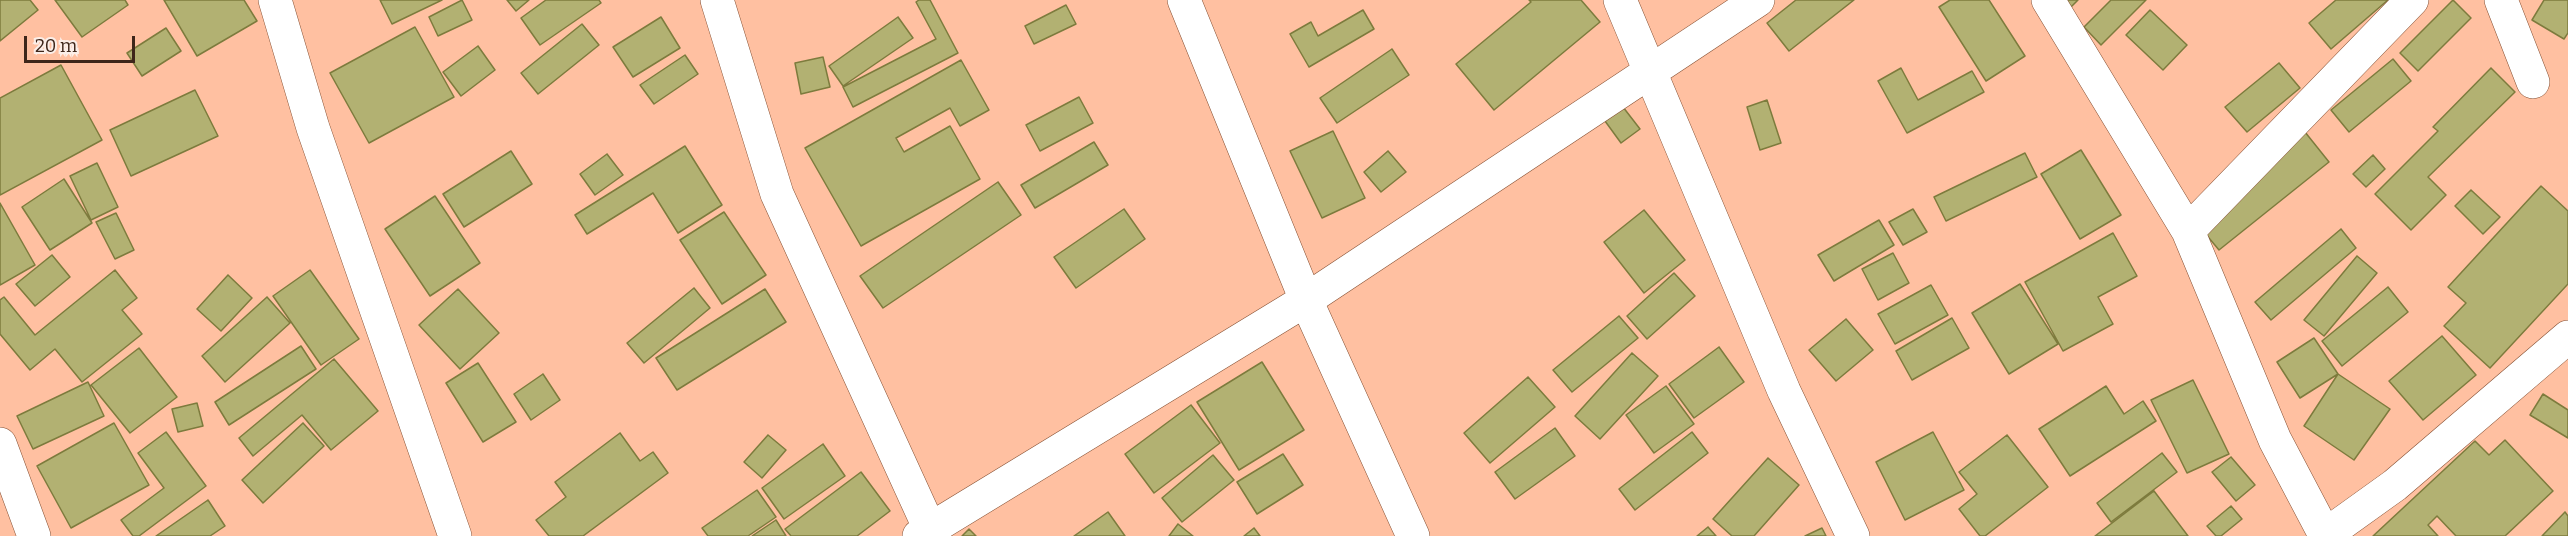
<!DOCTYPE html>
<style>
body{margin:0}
#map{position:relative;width:2568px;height:536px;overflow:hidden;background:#ffc0a1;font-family:Bitter,serif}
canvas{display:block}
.scale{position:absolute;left:24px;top:36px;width:111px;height:27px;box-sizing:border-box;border:3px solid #3e261a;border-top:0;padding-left:8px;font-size:18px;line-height:21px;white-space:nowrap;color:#3e261a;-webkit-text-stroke:4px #fbeee8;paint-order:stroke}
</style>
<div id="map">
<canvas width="2568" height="536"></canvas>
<div class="scale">20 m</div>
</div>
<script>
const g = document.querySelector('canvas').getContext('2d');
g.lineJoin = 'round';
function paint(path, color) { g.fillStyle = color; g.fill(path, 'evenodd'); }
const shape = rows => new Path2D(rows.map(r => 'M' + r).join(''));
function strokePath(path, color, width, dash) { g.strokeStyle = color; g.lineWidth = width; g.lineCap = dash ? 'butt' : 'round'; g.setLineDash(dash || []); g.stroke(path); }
const building = shape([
 [0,0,30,0,38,10,0,41,0,0],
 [55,0,125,0,128,5,82,37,55,0],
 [164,0,244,0,257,21,197,56,164,0],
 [380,0,442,0,392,24,380,0],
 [462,0,472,20,438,36,429,17,462,0],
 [507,0,529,0,516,11,507,0],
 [546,0,599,0,601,3,540,45,521,18,546,0],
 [919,0,930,0,958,53,853,107,843,87,936,39,916,2,919,0],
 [1529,0,1581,0,1600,22,1494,110,1456,64,1531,2,1529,0],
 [1796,0,1854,0,1789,51,1767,23,1796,0],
 [1950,0,1989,0,2025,56,1986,81,1939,7,1950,0],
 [2065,0,2078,0,2071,7,2065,0],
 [2111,0,2146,0,2101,45,2084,27,2111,0],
 [2336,0,2388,0,2331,49,2309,23,2336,0],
 [2453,0,2471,18,2418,71,2400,53,2453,0],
 [2544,0,2568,0,2568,33,2564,39,2532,20,2544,0],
 [1066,5,1076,24,1034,44,1025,26,1066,5],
 [1363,10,1374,29,1309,67,1290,34,1311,22,1318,36,1363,10],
 [2150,10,2187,45,2163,70,2126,35,2150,10],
 [661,17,680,48,633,77,613,47,661,17],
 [898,17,913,38,843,86,829,66,898,17],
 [582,24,599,45,538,94,521,73,582,24],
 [415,27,454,97,369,143,330,73,415,27],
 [166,28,181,51,142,76,127,53,166,28],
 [478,46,495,70,461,96,443,72,478,46],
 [1392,49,1409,75,1337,123,1320,98,1392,49],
 [685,55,698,74,654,104,640,85,685,55],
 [823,57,830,87,801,94,795,63,823,57],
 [2393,59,2411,81,2349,132,2331,110,2393,59],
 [961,60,989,110,960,126,950,108,896,138,904,152,950,126,980,179,861,246,805,148,961,60],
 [2279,63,2300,88,2247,132,2225,107,2279,63],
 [61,65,102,140,0,195,0,98,61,65],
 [1901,68,1918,100,1972,71,1984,92,1907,133,1878,81,1901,68],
 [2491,68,2515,92,2428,177,2446,195,2411,230,2375,194,2438,131,2433,127,2491,68],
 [195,90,218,136,131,176,110,130,195,90],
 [1079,97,1093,123,1040,151,1026,125,1079,97],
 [1767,100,1781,143,1760,150,1747,107,1767,100],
 [1623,107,1640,129,1621,143,1605,121,1623,107],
 [1333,131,1365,198,1322,218,1290,151,1333,131],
 [2305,132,2329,162,2219,250,2194,220,2305,132],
 [1094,142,1108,165,1035,208,1021,185,1094,142],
 [685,146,722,205,678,233,653,193,587,234,575,215,685,146],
 [2081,150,2121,215,2080,239,2041,174,2081,150],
 [511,151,532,184,464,227,443,194,511,151],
 [1388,151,1406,172,1381,192,1364,172,1388,151],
 [2025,153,2037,177,1946,221,1934,197,2025,153],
 [607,154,623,175,595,195,580,174,607,154],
 [2373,155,2385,169,2366,187,2353,174,2373,155],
 [97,163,118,207,91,220,70,176,97,163],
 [64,179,92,223,50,250,22,207,64,179],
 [998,182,1021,215,883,308,860,276,998,182],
 [2541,186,2568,211,2568,284,2490,368,2444,326,2466,303,2448,287,2541,186],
 [2471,190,2500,217,2483,234,2455,206,2471,190],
 [435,196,480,263,430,296,385,229,435,196],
 [0,203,35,265,0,285,0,203],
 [1124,209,1145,239,1076,288,1054,257,1124,209],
 [1913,209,1927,232,1903,245,1889,222,1913,209],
 [1644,210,1685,260,1644,293,1604,242,1644,210],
 [724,212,766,275,722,304,680,240,724,212],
 [116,213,134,250,115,259,96,222,116,213],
 [1879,220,1894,245,1834,281,1818,255,1879,220],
 [2341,229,2356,248,2271,320,2255,302,2341,229],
 [2113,233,2137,276,2098,297,2113,324,2063,351,2025,282,2113,233],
 [1893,253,1909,283,1878,300,1862,269,1893,253],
 [52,255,70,277,35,306,16,284,52,255],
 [2357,256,2377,273,2324,336,2304,320,2357,256],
 [115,270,137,298,122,310,142,334,82,382,55,349,30,370,0,334,0,300,4,297,35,335,115,270],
 [310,270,359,339,321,365,273,296,310,270],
 [1674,273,1695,296,1647,339,1627,316,1674,273],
 [228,275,252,298,221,331,197,309,228,275],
 [2020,284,2058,344,2009,374,1972,313,2020,284],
 [1931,285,1948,315,1895,344,1878,314,1931,285],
 [2388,287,2408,312,2342,366,2322,341,2388,287],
 [694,288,710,308,644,363,627,343,694,288],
 [458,289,499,333,460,369,419,325,458,289],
 [765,289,786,322,677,390,656,358,765,289],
 [267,297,290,323,225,382,202,356,267,297],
 [1619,316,1638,338,1572,392,1553,370,1619,316],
 [1952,318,1969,348,1912,380,1896,351,1952,318],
 [1846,319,1873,350,1836,381,1809,350,1846,319],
 [2442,336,2476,375,2423,420,2389,381,2442,336],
 [2314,338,2338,374,2300,398,2277,362,2314,338],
 [301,346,316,369,229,425,215,402,301,346],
 [1719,347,1744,382,1694,418,1669,384,1719,347],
 [139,348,177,397,130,433,91,385,139,348],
 [1632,353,1658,376,1600,439,1575,416,1632,353],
 [334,359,378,411,331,450,302,415,253,456,239,438,334,359],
 [1262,362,1304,430,1239,470,1197,402,1262,362],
 [478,363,516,422,483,442,446,383,478,363],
 [543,374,560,400,531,420,514,394,543,374],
 [2338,374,2390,409,2354,460,2304,426,2338,374],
 [1528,377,1555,407,1490,463,1464,433,1528,377],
 [2193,380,2229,454,2187,473,2151,400,2193,380],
 [88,382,104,416,33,449,17,416,88,382],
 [1666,386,1694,424,1654,453,1626,415,1666,386],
 [2106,386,2124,414,2143,401,2156,421,2070,476,2039,429,2106,386],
 [2543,394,2568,410,2568,438,2530,415,2543,394],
 [197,403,203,426,178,432,172,409,197,403],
 [1191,405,1220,443,1154,493,1125,454,1191,405],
 [114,423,149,485,71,528,37,466,114,423],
 [303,423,324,446,263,503,242,480,303,423],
 [1555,428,1575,456,1515,499,1495,472,1555,428],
 [166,432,206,486,139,536,133,536,121,520,164,488,138,453,166,432],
 [1692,432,1708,453,1635,510,1619,489,1692,432],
 [1933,432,1964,490,1905,520,1876,462,1933,432],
 [620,433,640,461,653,452,668,473,583,536,549,536,536,520,566,497,555,482,620,433],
 [768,435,786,450,762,478,744,462,768,435],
 [2007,435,2048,487,1985,536,1980,536,1959,509,1977,494,1959,472,2007,435],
 [2505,440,2553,491,2505,536,2456,536,2437,516,2428,525,2438,536,2373,536,2475,441,2489,455,2505,440],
 [823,444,845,476,784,519,762,488,823,444],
 [2162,453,2177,472,2111,522,2097,503,2162,453],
 [1283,454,1303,485,1257,514,1237,482,1283,454],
 [1213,455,1234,480,1182,522,1162,498,1213,455],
 [2231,457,2255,485,2236,501,2212,472,2231,457],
 [1768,458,1799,485,1754,536,1732,536,1713,519,1768,458],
 [861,472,890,511,857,536,791,536,785,529,861,472],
 [757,490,776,517,748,536,708,536,702,528,757,490],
 [2154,491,2188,536,2095,536,2154,491],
 [208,500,225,526,210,536,156,536,208,500],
 [2231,506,2242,519,2221,536,2216,536,2207,526,2231,506],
 [1108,512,1125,536,1074,536,1108,512],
 [2565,512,2568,516,2568,536,2542,536,2565,512],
 [776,520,786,536,752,536,776,520],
 [1178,524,1193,536,1169,536,1178,524],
 [1708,527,1716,536,1697,536,1708,527],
 [1254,528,1260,536,1244,536,1254,528],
 [1822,528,1826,536,1805,536,1822,528],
 [969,529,976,536,962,536,969,529]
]);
const street = shape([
 [275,0,313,128,455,536],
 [717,0,777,194,933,536],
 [1184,0,1306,300,1413,536],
 [1620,0,1784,391,1853,536],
 [2048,0,2188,231,2275,440,2325,535],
 [2501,0,2533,82],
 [2188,231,2412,0],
 [0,444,34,536],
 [919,536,1306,300,1758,0],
 [2324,536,2395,485,2568,337]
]);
paint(building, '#b2b172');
strokePath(building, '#7d7b3d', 1.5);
strokePath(street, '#865033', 34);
strokePath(street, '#fff', 33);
</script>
